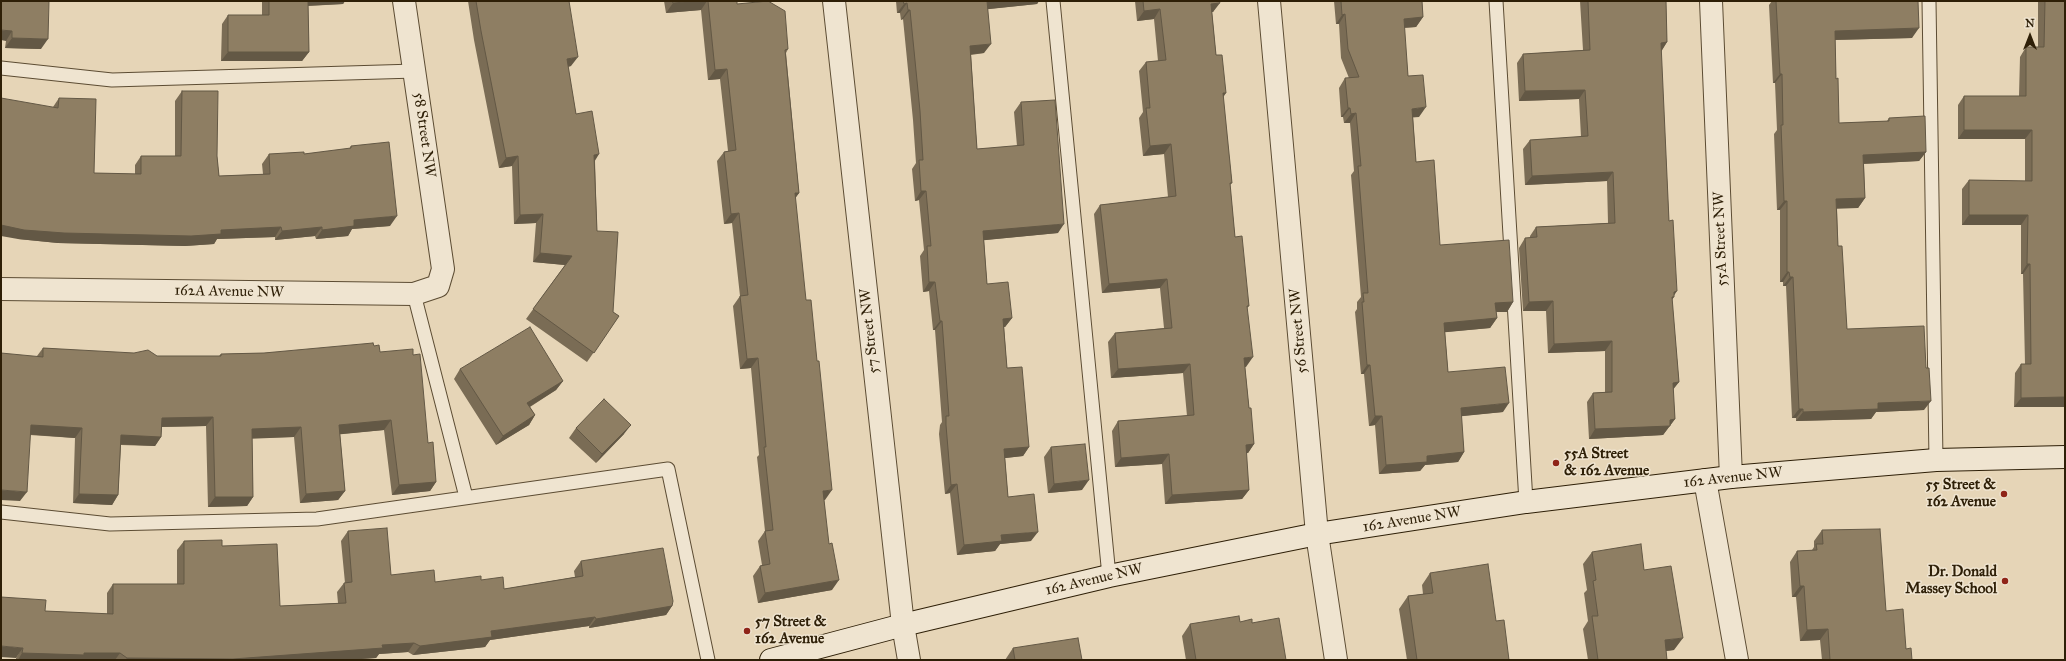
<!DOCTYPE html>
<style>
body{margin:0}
#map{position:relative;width:2066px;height:661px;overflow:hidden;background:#e6d5b7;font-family:"IM FELL Great Primer",serif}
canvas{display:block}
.frame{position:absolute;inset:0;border:2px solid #2e1f07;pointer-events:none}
.north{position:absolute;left:2010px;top:16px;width:40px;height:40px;-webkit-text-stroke:3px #efe4d0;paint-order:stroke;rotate:0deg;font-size:11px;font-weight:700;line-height:16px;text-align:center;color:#2e1f07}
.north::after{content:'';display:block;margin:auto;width:14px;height:18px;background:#2e1f07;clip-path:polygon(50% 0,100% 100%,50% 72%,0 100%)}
</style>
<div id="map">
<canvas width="2066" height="661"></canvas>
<div class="frame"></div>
<div class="north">N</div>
</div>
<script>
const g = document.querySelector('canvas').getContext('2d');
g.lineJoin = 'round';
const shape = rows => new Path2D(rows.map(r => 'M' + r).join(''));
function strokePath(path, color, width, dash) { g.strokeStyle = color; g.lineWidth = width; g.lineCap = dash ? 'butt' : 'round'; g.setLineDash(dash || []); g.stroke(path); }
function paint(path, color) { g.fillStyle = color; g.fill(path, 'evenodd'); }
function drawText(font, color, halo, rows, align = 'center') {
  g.font = font + ' "IM FELL Great Primer",serif'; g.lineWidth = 3; g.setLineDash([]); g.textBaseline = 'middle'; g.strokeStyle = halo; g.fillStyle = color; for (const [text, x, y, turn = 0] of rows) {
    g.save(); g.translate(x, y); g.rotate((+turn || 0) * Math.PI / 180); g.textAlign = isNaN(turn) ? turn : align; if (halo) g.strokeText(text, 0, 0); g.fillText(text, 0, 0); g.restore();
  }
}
const lane = shape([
 [1053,1,1109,576],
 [1496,1,1526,502],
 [1929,1,1936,460],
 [1,68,112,80,415,71],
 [414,294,466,497],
 [1,512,110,524,317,519,668,469,708,660]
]);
const street = shape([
 [834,1,903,625,909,660],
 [1269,1,1317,534,1336,660],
 [1711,1,1731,477],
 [1,289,414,294,438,286,443,269,404,1],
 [1705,480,1737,660]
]);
const secondary = shape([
 [771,660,903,625,1109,576,1317,534,1421,518,1526,502,1731,477,1936,460,2065,457]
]);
const wall = shape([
 [1,1,41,49,5,48,6,41],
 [262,1,345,1,343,4,308,6,309,52,302,61,221,61,222,24,228,15,262,15],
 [468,1,569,1,571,66,568,67,576,114,595,161,597,231,613,312,619,316,587,362,526,319,565,265,533,262,536,223,514,224,512,166,499,168,474,40],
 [664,1,737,1,737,4,788,49,786,53,799,193,795,198,825,500,824,500,832,590,758,603,753,576,760,566,762,565,758,541,765,531,757,457,759,455,751,368,740,369,733,306,740,296,732,223,724,224,717,161,724,152,728,151,720,79,708,80,701,10,666,13],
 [896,1,1039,1,1037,4,988,9,984,53,971,55,977,149,1017,146,1014,112,1021,102,1058,233,984,240,987,284,1012,318,1005,327,1004,327,1007,368,1029,447,1023,456,1005,458,1008,497,1031,541,1000,544,995,551,957,555,950,493,945,494,939,434,940,425,942,422,935,330,933,330,929,291,923,292,920,256,924,250,919,200,915,201,912,169,916,163,913,120,903,19,901,20,900,13,897,13],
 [1135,1,1219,1,1213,12,1212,12,1216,55,1223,98,1232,183,1230,185,1235,237,1249,306,1247,308,1246,367,1245,367,1249,408,1254,444,1248,453,1246,453,1249,490,1242,499,1165,504,1162,464,1115,467,1112,431,1118,421,1187,416,1183,373,1111,378,1108,342,1115,333,1164,328,1160,288,1102,293,1094,214,1100,205,1168,197,1164,154,1143,156,1139,118,1143,112,1139,71,1146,62,1158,61,1154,19,1137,21],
 [1334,1,1422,1,1423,17,1416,27,1404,28,1408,76,1419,117,1413,117,1416,162,1440,245,1513,302,1507,312,1496,312,1497,318,1490,328,1445,332,1448,372,1503,412,1461,416,1464,452,1458,462,1425,465,1420,471,1379,474,1375,425,1369,426,1364,374,1361,374,1355,312,1357,309,1357,302,1361,297,1351,175,1354,171,1350,123,1344,123,1343,117,1341,117,1339,88,1345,78,1349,78,1341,58,1339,24,1336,24],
 [1580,1,1666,1,1667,42,1661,51,1669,221,1674,296,1672,299,1679,382,1673,389,1675,419,1663,435,1589,439,1587,402,1593,393,1605,392,1605,351,1548,353,1546,311,1523,311,1519,248,1525,238,1530,238,1530,236,1536,227,1608,223,1607,181,1525,185,1523,149,1530,140,1581,137,1579,99,1519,101,1517,63,1523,54,1583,50],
 [1772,1,1918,1,1912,38,1835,40,1836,79,1839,123,1887,121,1889,118,1926,152,1919,161,1864,164,1865,198,1858,208,1837,208,1838,246,1847,329,1924,410,1876,412,1871,419,1796,421,1796,418,1792,418,1786,286,1783,286,1783,282,1780,282,1780,210,1777,210,1774,134,1777,130,1775,83,1773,83,1769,5],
 [2020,1,2065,1,2065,407,2014,407,2015,373,2021,364,2025,364,2023,274,2021,274,2021,225,1962,225,1962,189,1969,180,2025,181,2025,139,1958,139,1958,105,1964,96,2019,96,2020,57,2026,47,2038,47,2038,1],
 [182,91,217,156,219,176,263,174,262,164,269,154,304,154,349,149,351,146,390,226,352,229,348,236,316,239,315,236,275,240,275,237,217,239,214,244,185,246,58,243,18,239,53,107,59,98,94,173,135,174,135,165,141,156,175,156,175,101],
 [374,346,380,352,428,443,436,482,430,491,392,495,384,430,340,434,345,491,338,500,300,503,294,437,252,438,253,497,247,506,208,507,206,426,162,427,161,437,155,446,121,445,118,495,112,505,73,503,75,438,30,435,20,501,37,356,43,348,157,356,219,356,221,354,264,353],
 [460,369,563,381,556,390,530,407,535,415,529,425,496,445,454,379],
 [576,428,624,434,596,463,569,438],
 [1051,447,1082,490,1048,493,1044,457],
 [1822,530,1886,611,1912,660,1822,660,1820,640,1800,641,1796,597,1792,597,1790,562,1797,551,1812,550,1814,547,1814,541],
 [348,531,391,575,435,582,481,580,504,589,575,577,574,571,581,561,672,606,666,615,589,628,589,626,490,640,485,647,413,655,408,652,379,654,376,658,346,660,16,660,16,658,45,611,107,614,107,593,113,584,177,584,177,550,184,541,222,546,280,606,338,603,337,592,344,583,345,583,341,541],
 [1592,552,1644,570,1674,650,1666,651,1667,660,1588,660,1583,629,1588,621,1584,593,1587,590,1583,564],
 [1430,573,1496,621,1509,660,1407,660,1399,609,1408,596,1423,594,1422,585],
 [1240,622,1252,623,1286,660,1186,660,1182,636,1190,624],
 [1013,648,1082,660,1005,660]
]);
const shadedWall = shape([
 [305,1,345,1,343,4,302,6],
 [697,1,707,1,701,10,666,13,673,3],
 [987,1,1039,1,1037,4,980,10],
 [2020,1,2038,1,2020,2],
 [907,3,900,13,897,13,904,4],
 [1220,3,1213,12,1205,13,1211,4],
 [1160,9,1154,19,1137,21,1144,11],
 [908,10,910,10,903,19,901,20],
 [1345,14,1339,24,1336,24,1342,15],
 [1423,17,1416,27,1397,28,1404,19],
 [1919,28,1912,38,1828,40,1835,31],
 [1,30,12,31,6,41,1,40],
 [12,38,48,39,41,49,5,48],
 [1667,42,1661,52,1661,43],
 [991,44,984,53,963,55,970,46],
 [228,52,309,52,302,61,221,61],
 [578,57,571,66,560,68,567,59],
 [727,69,720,79,708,80,715,70],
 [1780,74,1782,74,1775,83,1773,83],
 [1585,90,1579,99,1519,101,1525,91],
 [1223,93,1226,93,1220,102],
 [1426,107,1419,117,1405,118,1412,109],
 [1348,108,1350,108,1343,117,1341,117],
 [1356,113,1350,123,1344,123,1351,114],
 [1964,130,2032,130,2025,139,1958,139],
 [1171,144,1164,154,1143,156,1150,146],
 [1926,152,1919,161,1857,164,1863,155],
 [599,154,593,164,594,155],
 [518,156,512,166,499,168,506,158],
 [1613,172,1607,181,1525,185,1532,176],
 [921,191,926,191,919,200,915,201],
 [795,193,799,193,792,203],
 [1865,198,1858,208,1830,209,1836,199],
 [1784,201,1787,201,1780,210,1777,210],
 [739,213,732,223,724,224,731,214],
 [543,214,536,223,514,224,520,215],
 [1969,215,2028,215,2021,225,1962,225],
 [397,216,390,226,352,229,348,236,316,239,322,230,354,220],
 [1064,224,1058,233,976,241,983,231],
 [1,225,221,230,281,227,275,237,217,239,214,244,185,246,58,243,18,239,1,236],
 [322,227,315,236,275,240,282,231],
 [540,253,572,256,565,265,533,262],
 [2027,264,2030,264,2023,274,2021,274],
 [1787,272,1789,272,1783,282,1780,282],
 [1790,277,1793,277,1786,286,1783,286],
 [1167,279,1160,288,1102,293,1109,284],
 [929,282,935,282,929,291,923,292],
 [1677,291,1673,297,1674,297,1667,307,1674,292],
 [1553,301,1546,311,1523,311,1529,302],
 [1513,302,1507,312,1489,312,1495,303],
 [1012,318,1005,327,996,328,1003,319],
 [1497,318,1490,328,1437,333,1444,323],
 [940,321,942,321,935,330,933,330],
 [1612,341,1605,351,1548,353,1554,344],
 [1253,357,1246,367,1238,368,1244,358],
 [758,358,751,368,740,369,747,359],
 [1190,364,1183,373,1111,378,1118,369],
 [1367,365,1370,365,1364,374,1361,374],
 [563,381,556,390,521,412,527,403],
 [1679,382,1672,391,1673,383],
 [2065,397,2065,407,2014,407,2021,398],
 [1931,401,1924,410,1876,412,1871,419,1796,421,1803,412,1878,403],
 [1509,403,1503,412,1454,417,1461,408],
 [1799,409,1803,409,1796,418,1792,418],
 [535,415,529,425,496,445,503,436],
 [1375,416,1382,416,1375,425,1369,426],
 [213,417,206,426,155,427,162,418],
 [1675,419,1663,435,1589,439,1595,429],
 [391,420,384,430,333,435,339,425],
 [31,425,82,428,75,438,24,434],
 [631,425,624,434,596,463,602,454],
 [301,427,294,437,245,439,252,429],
 [121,435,161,437,155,446,114,444],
 [1254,444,1248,453,1239,454,1246,445],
 [1029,447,1023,456,997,459,1004,449],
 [1464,452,1458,462,1425,465,1420,471,1379,474,1386,465,1427,456],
 [1169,454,1162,464,1115,467,1121,458],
 [1089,480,1082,490,1048,493,1054,484],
 [436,482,430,491,392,495,399,485],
 [957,484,950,493,945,494,951,485],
 [1,490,27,492,20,501,1,500],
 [832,490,825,500,816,501,823,491],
 [1249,490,1242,499,1165,504,1172,495],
 [345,491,338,500,300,503,306,494],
 [79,494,118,495,112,505,73,503],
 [215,497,253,497,247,506,208,507],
 [1038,532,1031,541,1000,544,995,551,957,555,964,545,1001,535],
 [839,580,832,590,758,603,765,593],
 [1800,586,1804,586,1796,597,1792,597],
 [672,606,666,615,589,628,596,619],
 [595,617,589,626,490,640,485,647,413,655,420,646,491,631],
 [1828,629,1820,640,1800,641,1807,630],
 [1683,638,1674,650,1657,652,1665,640],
 [414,643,408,652,379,654,376,658,346,660,125,660,127,658],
 [1,646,23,648,16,658,1,657],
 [22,653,120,653,115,660,18,660]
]);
const building = shape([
 [1,1,49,1,48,39,12,38,12,31,1,30,1,1],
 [269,1,308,1,309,52,228,52,228,15,269,15,269,1],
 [476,1,569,1,578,57,567,59,576,114,592,111,599,154,594,155,597,231,618,232,613,312,619,316,594,353,533,309,572,256,540,253,543,214,520,215,518,156,506,158,481,31,476,1],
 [672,1,697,1,673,3,672,1],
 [708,1,737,1,737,4,768,1,785,11,788,49,785,50,799,193,795,193,806,300,811,300,817,361,819,361,832,490,823,491,829,544,832,543,839,580,765,593,760,566,770,564,765,531,773,530,764,447,766,447,758,358,747,359,740,296,748,295,739,213,731,214,724,152,736,150,727,69,715,70,708,1],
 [903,1,987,1,991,44,970,46,977,149,1024,145,1021,102,1055,100,1064,224,983,231,987,284,1008,282,1012,318,1003,319,1007,368,1022,367,1029,447,1004,449,1008,497,1034,494,1038,532,1001,535,1002,541,964,545,957,484,951,485,946,425,946,416,949,416,942,321,940,321,935,282,929,282,927,246,931,246,926,191,921,191,919,160,923,160,920,111,910,10,908,10,907,3,904,4,903,1],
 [1143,1,1219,1,1220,3,1211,4,1216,55,1222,55,1226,93,1223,93,1232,183,1230,183,1235,237,1242,236,1249,306,1247,306,1253,357,1244,358,1249,408,1251,408,1254,444,1246,445,1249,490,1172,495,1169,454,1121,458,1118,421,1194,415,1190,364,1118,369,1115,333,1172,328,1167,279,1109,284,1100,205,1176,196,1171,144,1150,146,1146,108,1150,108,1146,62,1166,60,1160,9,1144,11,1143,1],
 [1341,1,1422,1,1423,17,1404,19,1408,76,1423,75,1426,107,1412,109,1416,162,1434,160,1440,245,1509,240,1513,302,1495,303,1497,318,1444,323,1448,372,1505,367,1509,403,1461,408,1464,452,1427,456,1427,462,1386,465,1382,416,1375,416,1370,365,1367,365,1362,302,1364,302,1363,293,1368,293,1358,166,1361,166,1356,113,1351,114,1350,108,1348,108,1345,78,1359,77,1348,49,1345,14,1342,15,1341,1],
 [1588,1,1666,1,1667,42,1661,43,1669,221,1673,220,1677,291,1674,292,1674,297,1672,297,1679,382,1673,383,1675,419,1670,420,1670,426,1595,429,1593,393,1612,392,1612,341,1554,344,1553,301,1529,302,1525,238,1537,237,1536,227,1615,223,1613,172,1532,176,1530,140,1588,136,1585,90,1525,91,1523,54,1590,50,1588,1],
 [1776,1,1918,1,1919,28,1835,31,1836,79,1838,78,1839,123,1889,121,1889,118,1925,116,1926,152,1863,155,1865,198,1836,199,1838,246,1842,246,1847,329,1924,326,1926,368,1929,368,1931,401,1878,403,1878,409,1803,412,1803,409,1799,409,1793,277,1790,277,1789,272,1787,272,1787,201,1784,201,1781,125,1783,125,1782,74,1780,74,1776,1],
 [2045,1,2065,1,2065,397,2021,398,2021,364,2031,364,2030,264,2027,264,2028,215,1969,215,1969,180,2032,181,2032,130,1964,130,1964,96,2026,96,2026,47,2044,47,2045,1],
 [182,91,218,91,217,156,219,176,270,174,269,154,304,152,304,154,351,148,351,146,389,142,397,216,354,220,354,226,322,230,322,227,282,231,281,227,221,230,221,234,191,236,64,233,24,230,1,225,1,98,58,108,59,98,96,99,94,173,141,174,141,156,181,156,182,91],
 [530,327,563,381,527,403,535,415,503,436,460,369,530,327],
 [373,343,374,346,379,345,380,352,413,349,413,355,420,354,428,443,433,442,436,482,399,485,391,420,339,425,345,491,306,494,301,427,252,429,253,497,215,497,213,417,162,418,161,437,121,435,118,495,79,494,82,428,31,425,27,492,1,490,1,353,43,357,43,348,134,353,148,350,157,356,221,356,221,354,264,353,373,343],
 [604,399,631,425,602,454,576,428,604,399],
 [1085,444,1089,480,1054,484,1051,447,1085,444],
 [387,528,391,575,434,570,435,582,481,576,481,580,503,577,504,589,583,576,581,561,663,548,673,601,672,606,596,619,595,617,491,631,492,637,420,646,414,643,382,645,383,648,233,659,127,658,120,653,84,653,84,655,22,653,23,648,1,646,1,597,46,600,45,611,113,614,113,584,184,584,184,541,222,540,222,546,277,544,280,606,346,603,344,583,352,582,348,531,387,528],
 [1880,529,1886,611,1903,609,1906,649,1911,648,1912,660,1830,660,1828,629,1807,630,1804,586,1800,586,1797,551,1817,550,1816,544,1823,544,1822,530,1880,529],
 [1641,544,1644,570,1671,566,1683,638,1665,640,1667,660,1598,660,1592,616,1598,616,1593,581,1596,580,1592,552,1641,544],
 [1488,564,1496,621,1504,620,1509,660,1417,660,1408,596,1433,593,1430,573,1488,564],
 [1239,616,1240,622,1252,619,1252,623,1279,618,1286,660,1196,660,1190,624,1239,616],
 [1078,638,1082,660,1015,660,1013,648,1078,638]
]);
const markers = [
 [1556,463,4,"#8f2418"],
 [2004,494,4,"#8f2418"],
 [2005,581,4,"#8f2418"],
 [747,631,4,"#8f2418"]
];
const streetNames = [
 ["58 Street NW",424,135,82],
 ["55A Street NW",1721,239,-92],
 ["162A Avenue NW",229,292,1],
 ["57 Street NW",870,331,-96],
 ["56 Street NW",1299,331,-95],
 ["162 Avenue NW",1733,478,-6],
 ["162 Avenue NW",1412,520,-9],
 ["162 Avenue NW",1094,580,-13]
];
const poiNames = [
 ["55A Street",1564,454],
 ["& 162 Avenue",1564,471],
 ["55 Street &",1996,485,"right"],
 ["162 Avenue",1996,502,"right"],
 ["Dr. Donald",1997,572,"right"],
 ["Massey School",1997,589,"right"],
 ["57 Street &",755,622],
 ["162 Avenue",755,639]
];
strokePath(lane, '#5c4c33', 15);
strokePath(street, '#5c4c33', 24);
strokePath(secondary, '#2e1f07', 24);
strokePath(lane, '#efe4d0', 13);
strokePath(street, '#efe4d0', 22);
strokePath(secondary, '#efe4d0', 22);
paint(wall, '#7a6c55');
paint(shadedWall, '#635845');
paint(building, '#8e7e63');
strokePath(building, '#635845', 1);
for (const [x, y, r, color] of markers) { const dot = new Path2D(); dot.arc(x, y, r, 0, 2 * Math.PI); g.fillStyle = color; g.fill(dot); strokePath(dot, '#efe4d0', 1.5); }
drawText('15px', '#2e1f07', '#efe4d0', streetNames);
drawText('bold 15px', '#2e1f07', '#efe4d0', poiNames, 'left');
</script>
